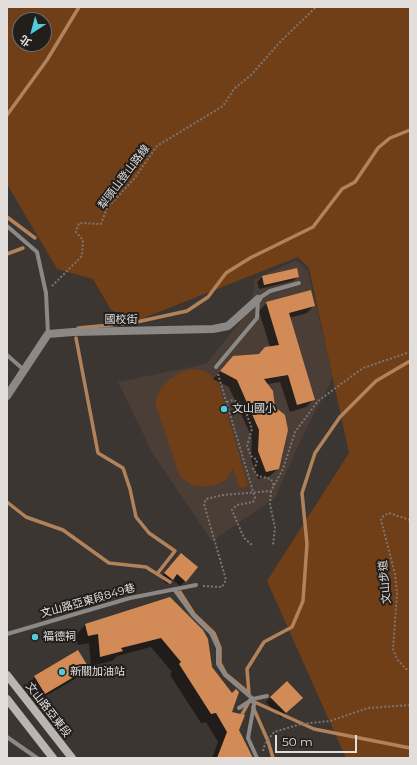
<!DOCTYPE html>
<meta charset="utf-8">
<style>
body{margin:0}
#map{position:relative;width:417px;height:765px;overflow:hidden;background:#3c3632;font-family:Montserrat,"Noto Sans TC",sans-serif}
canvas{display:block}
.frame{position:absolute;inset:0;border:8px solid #e2dedc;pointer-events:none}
.north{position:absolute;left:12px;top:12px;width:40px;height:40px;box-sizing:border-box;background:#211e1c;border:1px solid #6e6b69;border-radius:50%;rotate:216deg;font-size:11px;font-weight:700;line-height:16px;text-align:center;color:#e2dedc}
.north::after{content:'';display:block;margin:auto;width:14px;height:18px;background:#52cbd9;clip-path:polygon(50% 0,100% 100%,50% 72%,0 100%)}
.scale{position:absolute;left:275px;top:735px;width:82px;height:18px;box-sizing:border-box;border:2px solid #e2dedc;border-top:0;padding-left:5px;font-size:12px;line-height:14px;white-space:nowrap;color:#e2dedc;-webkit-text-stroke:3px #211e1c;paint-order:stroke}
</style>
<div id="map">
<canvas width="417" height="765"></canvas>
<div class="frame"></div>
<div class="north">北</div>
<div class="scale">50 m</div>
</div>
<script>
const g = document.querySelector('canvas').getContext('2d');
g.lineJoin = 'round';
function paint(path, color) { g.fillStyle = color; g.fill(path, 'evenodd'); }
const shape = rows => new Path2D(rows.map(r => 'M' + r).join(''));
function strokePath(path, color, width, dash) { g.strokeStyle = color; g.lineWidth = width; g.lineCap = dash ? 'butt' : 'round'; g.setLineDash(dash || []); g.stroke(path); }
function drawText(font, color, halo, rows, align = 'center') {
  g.font = font + ' Montserrat,"Noto Sans TC",sans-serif'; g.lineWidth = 4; g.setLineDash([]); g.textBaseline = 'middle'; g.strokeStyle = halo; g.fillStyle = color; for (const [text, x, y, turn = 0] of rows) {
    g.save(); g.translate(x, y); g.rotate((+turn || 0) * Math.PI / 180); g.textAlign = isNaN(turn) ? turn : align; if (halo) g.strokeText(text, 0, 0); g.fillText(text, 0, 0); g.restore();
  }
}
const built = shape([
 [296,260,308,271,333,378,303,435,275,498,212,541,153,454,118,382,206,364,251,308,255,279]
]);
const green = shape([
 [7,7,410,7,410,758,346,758,267,581,349,453,309,268,298,257,136,321,111,310,93,279,57,269,7,184],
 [20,20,44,20,44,44,20,44],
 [194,369,205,371,218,382,248,486,240,488,233,468,227,479,216,485,204,487,192,485,180,477,155,403,160,389,170,379,183,371]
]);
const shadow = shape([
 [298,276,293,281,259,289,257,282,262,277],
 [267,303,314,305,307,313,289,318,314,399,306,407,290,412,280,382,267,384,278,468,270,476,258,479,251,459,252,438,229,387,213,379,226,365,258,356,270,347,259,311],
 [181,554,185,581,180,586,172,579,167,584,160,578],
 [170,598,211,668,251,758,212,758,218,742,206,722,201,723,170,675,172,672,151,647,117,656,112,661,91,666,89,643,78,645,76,635,85,625],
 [88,668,80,676,37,701,27,685,35,677],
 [287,682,301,698,281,718,266,702]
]);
const stream = shape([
 [7,115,47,60,79,7],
 [7,217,35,238],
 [7,254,23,248],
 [78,328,132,323,187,311,208,297,226,273,250,258,313,227,342,189,355,182,378,148,390,138,410,130],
 [76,338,98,453,123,468,130,489,136,517,149,533,175,551,157,574],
 [7,502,26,517,63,530,109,563,146,567,170,582],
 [180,592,194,614,214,633,220,648,220,663,226,674,249,693],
 [249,694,247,669,264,642,292,627,303,601,307,544,302,493,315,453,340,417,376,381,410,361],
 [253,707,268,741,273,758],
 [240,718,250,700,314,729,410,748]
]);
const building = shape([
 [297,268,299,277,264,285,262,276],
 [311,290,315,306,289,313,315,400,297,405,288,375,264,379,273,391,275,407,285,415,288,430,279,469,266,472,258,451,259,430,237,380,220,371,233,356,259,354,265,347,279,345,266,302],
 [181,553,198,567,186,582,177,574,173,580,164,573],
 [170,597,203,630,208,639,212,667,232,693,236,689,239,692,232,712,245,715,239,730,253,758,217,758,227,732,216,713,211,714,179,664,181,662,161,638,121,648,123,651,100,657,98,634,88,636,85,624],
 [78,650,89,668,45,694,34,676],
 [287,681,303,698,286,713,270,697]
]);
const path = shape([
 [52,286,82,256,83,240,76,232,79,223,101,224,107,208,134,179,157,146,223,106,234,89,251,75,281,41,316,7],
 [218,374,255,498,253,502,237,505,232,510,244,538,253,546],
 [227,402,233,400,243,404,252,429,247,446,251,456,257,460,256,465,253,469,258,476,271,479,274,486],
 [271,491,270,504,275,528,273,545],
 [410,520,389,513,382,517,381,520,395,574,397,593,393,649,397,659,406,669,410,669],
 [203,586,222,587,226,580,204,504,206,499,223,495,271,491,283,469,295,432,318,401,363,368,410,352],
 [263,751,265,744,274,732,301,724,330,721,368,708,410,705]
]);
const service = shape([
 [7,226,37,252,46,293,48,334],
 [7,355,24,370],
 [216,367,257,318,258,299,270,291,299,283],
 [174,589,193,615,211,633,218,648,218,664,225,675,253,699,239,708],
 [7,634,130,598,196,585],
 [7,737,37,758],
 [257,758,248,738,254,705,253,699,267,696]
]);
const minor = shape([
 [7,396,48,334,73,332,213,329,228,326,258,299]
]);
const secondary = shape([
 [7,675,72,758],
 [7,699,53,758]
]);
const markers = [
 [224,409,4,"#52cbd9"],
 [35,637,4,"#52cbd9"],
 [62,672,4,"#52cbd9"]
];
const streetNames = [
 ["犁頭山登山路線",124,177,-53],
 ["國校街",121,320],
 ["文山步道",385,582,-95],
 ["文山路亞東段849巷",88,601,-16],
 ["文山路亞東段",48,710,52]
];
const poiNames = [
 ["文山國小",232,409],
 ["福德祠",43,637],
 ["新關加油站",70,672]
];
paint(built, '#4a3e37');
paint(green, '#703f18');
paint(shadow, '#0007');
strokePath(stream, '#b2825a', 3.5);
paint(building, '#d28a56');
strokePath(path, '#7b7673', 2, [2, 2]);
strokePath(service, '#8b8886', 4);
strokePath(minor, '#8b8886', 8);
strokePath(secondary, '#bab5b1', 8);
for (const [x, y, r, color] of markers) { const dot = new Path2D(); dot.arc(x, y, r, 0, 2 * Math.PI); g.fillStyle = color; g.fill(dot); strokePath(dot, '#211e1c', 1.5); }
drawText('11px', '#e2dedc', '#211e1c', streetNames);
drawText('11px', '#e2dedc', '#211e1c', poiNames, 'left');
</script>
